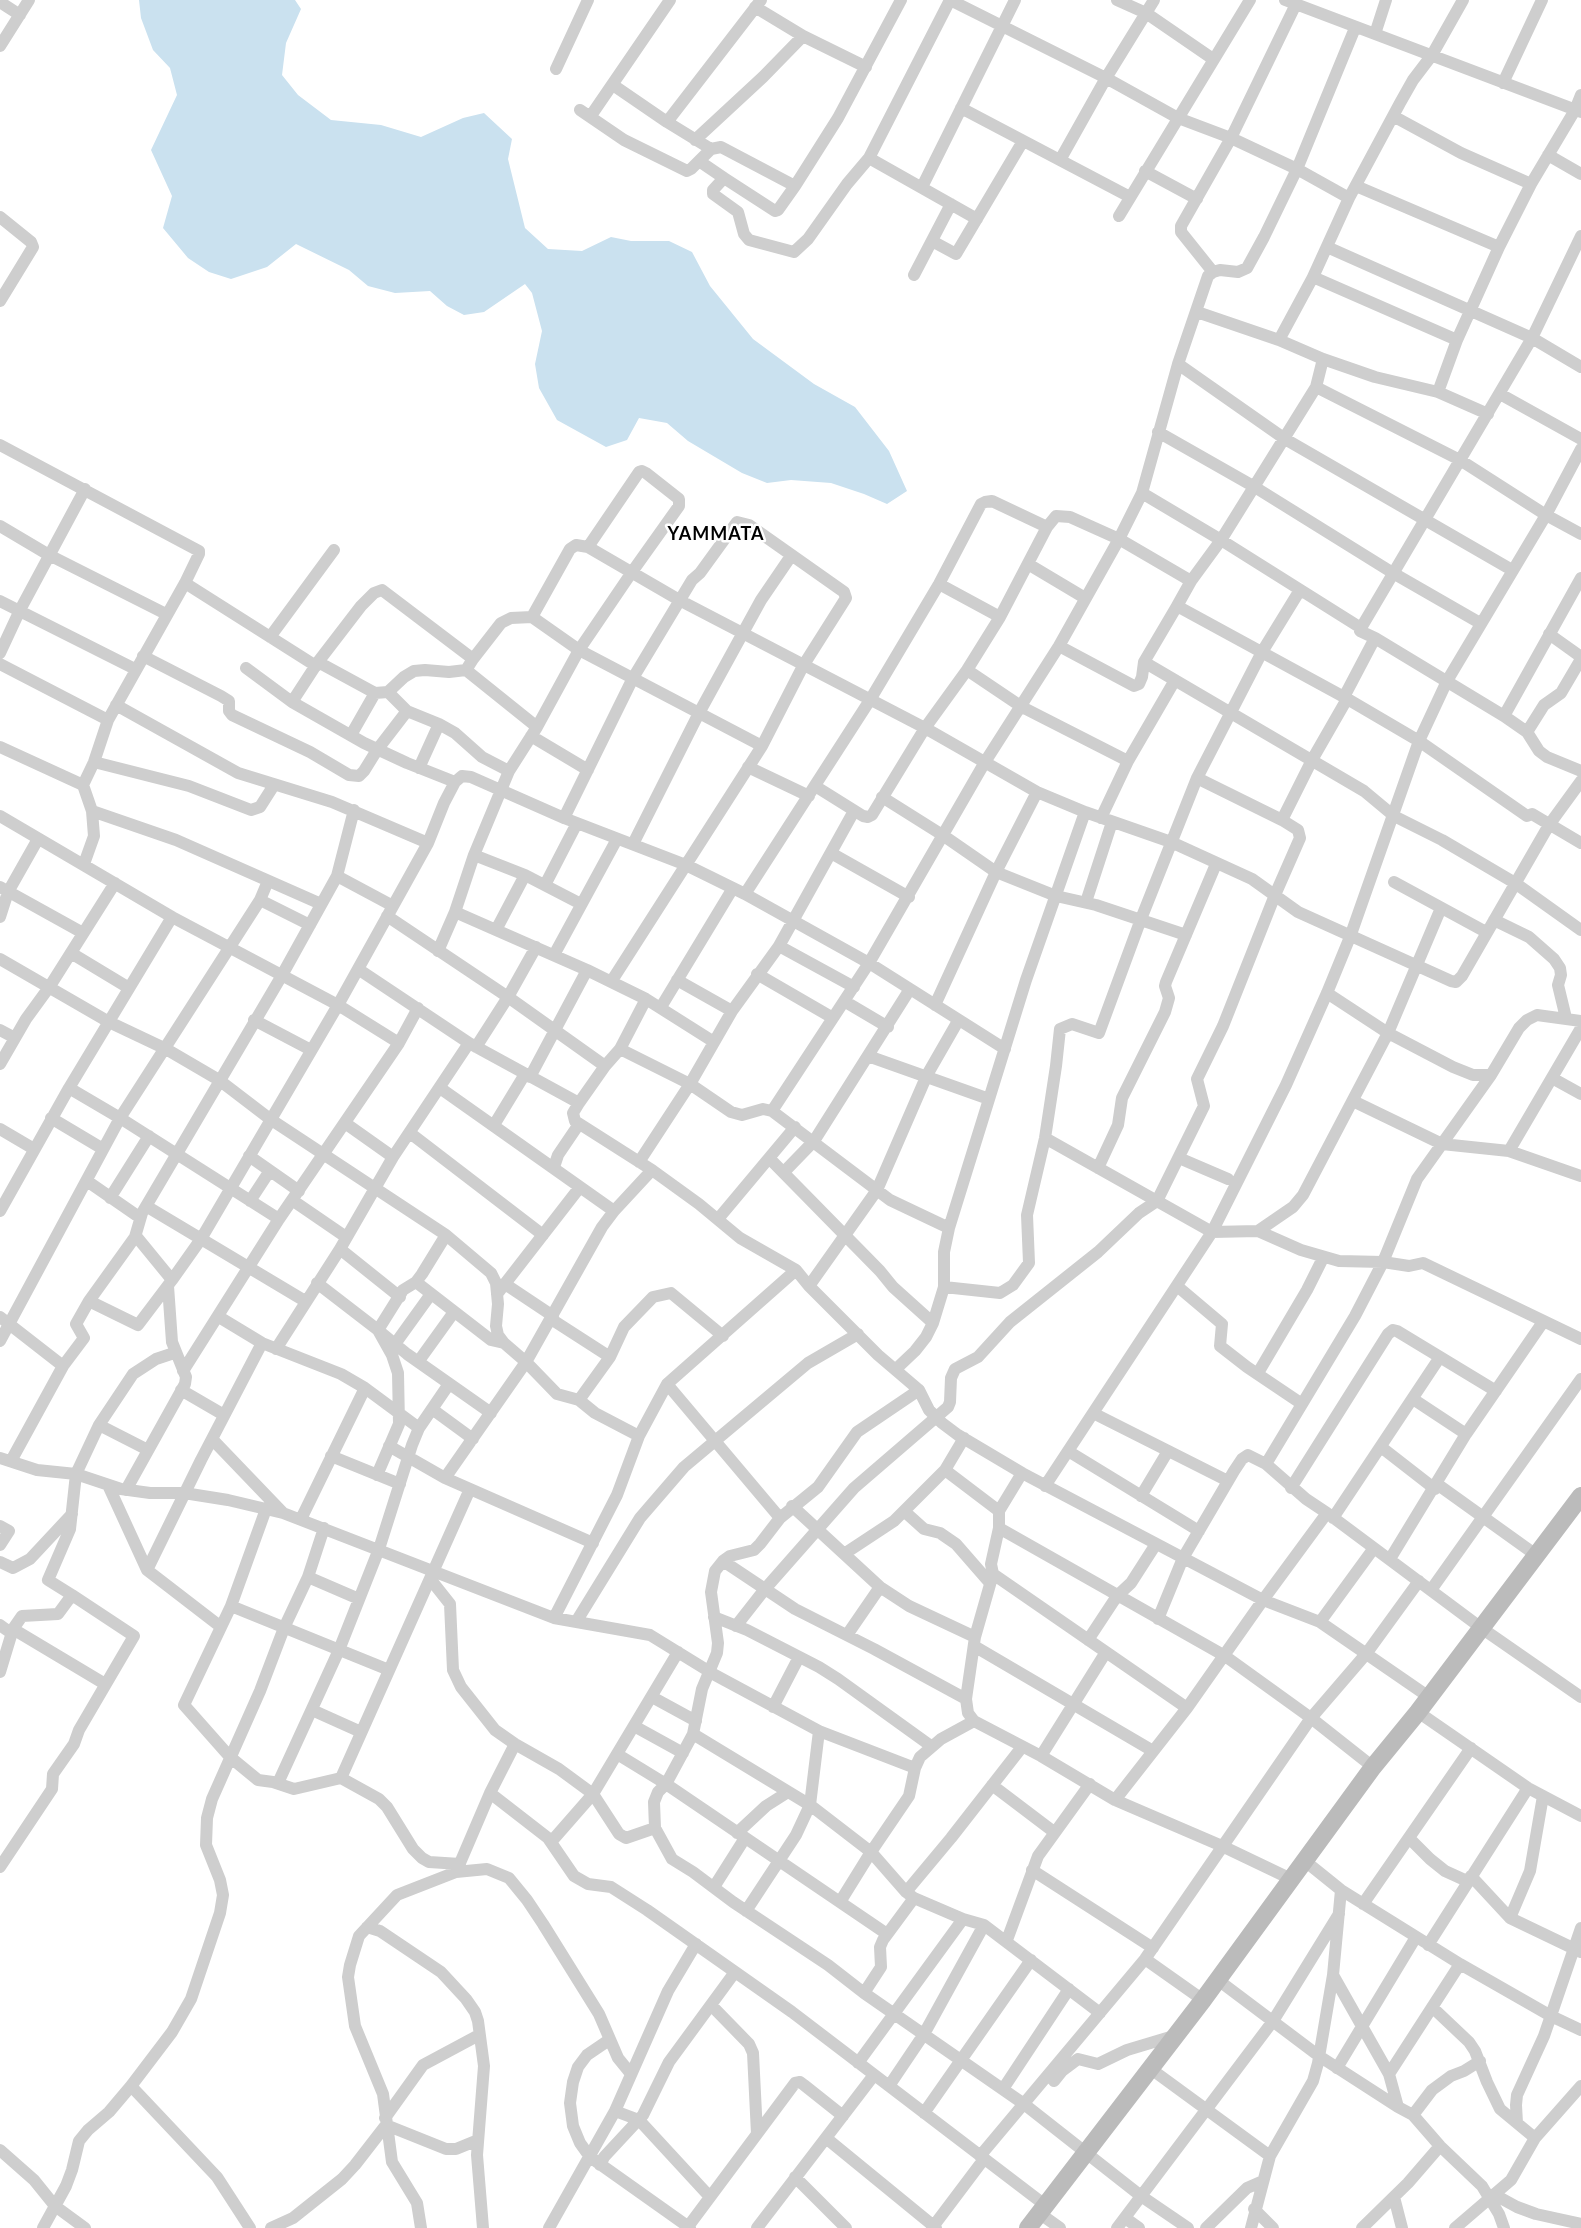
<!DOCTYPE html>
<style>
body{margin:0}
canvas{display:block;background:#fff}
</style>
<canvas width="1581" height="2228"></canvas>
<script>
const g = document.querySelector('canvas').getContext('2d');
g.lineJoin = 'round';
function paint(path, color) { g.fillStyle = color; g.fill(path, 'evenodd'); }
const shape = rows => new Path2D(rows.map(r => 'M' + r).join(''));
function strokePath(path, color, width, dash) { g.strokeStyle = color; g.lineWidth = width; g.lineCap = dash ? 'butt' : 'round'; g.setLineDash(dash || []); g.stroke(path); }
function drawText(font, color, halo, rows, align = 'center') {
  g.font = font + ' Lato,sans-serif'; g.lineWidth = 5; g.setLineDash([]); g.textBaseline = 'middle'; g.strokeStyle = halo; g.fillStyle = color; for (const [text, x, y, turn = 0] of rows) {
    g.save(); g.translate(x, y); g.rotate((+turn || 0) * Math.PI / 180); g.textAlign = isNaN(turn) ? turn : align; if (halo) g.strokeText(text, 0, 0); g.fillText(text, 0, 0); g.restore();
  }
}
const water = shape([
 [139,0,295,0,301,9,286,43,282,75,298,95,331,120,381,125,421,137,463,118,484,113,512,139,508,159,525,228,548,249,582,251,611,237,631,241,669,241,692,252,710,286,753,339,814,384,855,407,889,451,907,491,887,504,864,494,831,483,791,480,767,483,742,473,688,441,667,423,639,418,627,440,606,447,557,420,539,388,535,364,542,331,532,293,525,284,484,312,464,315,447,306,430,291,395,293,368,286,349,270,296,244,267,267,231,279,209,272,188,258,163,228,172,196,151,150,177,95,170,68,153,50,141,18]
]);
const street = shape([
 [950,0,1106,78,1178,118,1231,138,1297,169,1349,198],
 [1117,0,1146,13,1213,59],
 [1285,0,1581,112],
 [0,2,20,15],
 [755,7,803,36,866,67],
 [1375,34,1386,0],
 [0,46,29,0],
 [556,69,588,0],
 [1503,83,1542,0],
 [613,85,667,122],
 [961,108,1130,197],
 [580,110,624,140,687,171,691,169,711,149,667,122,761,0],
 [1393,116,1461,153,1531,184],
 [590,117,670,0],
 [695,140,763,77,803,36],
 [711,149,721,147,795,186,778,210,775,211,724,178],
 [1548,155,1581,174],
 [869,158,977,219],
 [1060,160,1106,78,1154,0],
 [699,161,724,178,713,190,713,194,738,212,744,234,749,240,794,252,808,239,847,184,869,158,950,0],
 [1145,171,1197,199],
 [795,186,838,118,901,0],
 [1356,186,1499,247],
 [922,187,1015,0],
 [1119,216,1250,0],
 [0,217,31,242,33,247,0,301],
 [932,241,956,254,1023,141],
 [1327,247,1532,338,1581,367],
 [1213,272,1181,232,1181,226,1231,138,1296,4],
 [914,275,951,204],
 [1313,277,1457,340],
 [1197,312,1279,340,1323,359,1375,377,1438,392,1488,414],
 [1279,340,1313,277,1349,198,1400,103,1413,80,1432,55,1463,0],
 [1178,364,1285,439,1512,570],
 [1316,387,1460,460,1546,515,1581,534],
 [1438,392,1457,340,1499,247,1531,184,1575,110,1581,95],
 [1500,394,1581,439],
 [1158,432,1253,486,1393,573,1480,623],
 [0,445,199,551,199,554,185,583,108,720,94,762,83,785],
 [1142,493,1178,364,1208,276,1213,272,1220,270,1238,272,1247,268,1264,237,1297,169,1355,28],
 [0,526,49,555,166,614],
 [1028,564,1085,598],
 [1191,581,1221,540,1316,387,1323,359],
 [185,583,316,666],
 [939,584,1000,617],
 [0,601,135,669],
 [532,617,570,549,576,545,588,547,681,601,925,728,1037,792,1085,812,1171,842,1252,879,1298,912,1451,981,1456,982,1462,976,1549,825,1581,781],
 [1361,628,1532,338,1581,236],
 [1549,634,1581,657],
 [270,637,334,550],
 [1059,646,1134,686,1139,684,1142,677,1144,662,1177,606,1344,697,1419,741,1527,816,1532,814,1581,843],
 [0,653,20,610,85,489],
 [143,656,221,696,229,701,229,711,232,715,310,752,349,775,359,776,364,771,377,750,407,711],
 [318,662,375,693,388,692,407,711,439,724,455,733,482,757,509,771],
 [1144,662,1364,791,1394,816,1442,840,1515,883,1581,930],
 [0,664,108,720],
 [246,668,292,702,364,743,407,763,455,782],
 [466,670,473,659,501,623,511,618,532,617,579,650,762,746],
 [967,670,1022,707,1128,761],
 [388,692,404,677,414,671,425,670,449,672,466,670,537,727],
 [1344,697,1375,638],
 [292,702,318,662,361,606,374,593,382,590,473,659],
 [116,705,238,773,332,802,428,843],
 [1504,716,1581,578],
 [1527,732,1544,705,1561,693,1581,659],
 [351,735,375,693],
 [531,736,588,770],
 [0,747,83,785,92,811,94,836,84,864],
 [94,762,189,786,251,810,260,807,274,785],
 [748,767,809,796],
 [419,768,439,724],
 [1197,778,1282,820],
 [815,786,863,816,868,817,872,815,925,728,967,670,1000,617,1047,527,1056,516,1070,517,1119,539,1191,581,1177,606],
 [882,797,944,836,996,872,1056,896,1096,905,1186,935],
 [92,811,176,840,321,904],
 [0,816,172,917,338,1005,399,1043,418,1008],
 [564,818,633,678,692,580,700,573,737,522,749,525,844,592,846,598,803,666,762,746,611,982],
 [1101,818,1128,761,1175,680],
 [633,844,699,713,761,600,791,556],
 [831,853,909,897],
 [474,855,525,875,581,904],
 [337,876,393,906],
 [1394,882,1486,932],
 [545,885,577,823],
 [0,887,83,933],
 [745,894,870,700,939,584,981,504,985,502,992,501,1047,527],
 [260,900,310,925],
 [1086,902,1112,822],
 [455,912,587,970,646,999,714,1042],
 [387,916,508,997,605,1066],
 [0,917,8,892,38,839],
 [1494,920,1529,937,1554,959,1560,968,1561,975,1558,985,1566,1018],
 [496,930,525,875],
 [779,946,854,987],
 [438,951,455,912,474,855,509,771,537,727,579,650,632,572,679,506,679,499,646,473,642,471,639,472,588,547],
 [71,953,129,988],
 [554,955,617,839],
 [0,959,109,1022,166,1049,219,1080,270,1119,446,1235,491,1273,496,1283,498,1304,496,1326,498,1335,504,1343,526,1362,557,1394,579,1400,595,1413,639,1436],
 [358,969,469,1043,579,1103],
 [757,974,833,1018],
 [677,980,732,1011],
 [1327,993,1388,1033,1453,1067,1473,1075,1491,1075],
 [646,999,620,1049,605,1066,579,1103,573,1113,575,1121,652,1170,699,1204,740,1238,796,1270,809,1286,878,1355,919,1390,929,1410,942,1423,958,1435,1022,1473,1263,1600,1320,1622,1429,1697],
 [844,1001,888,1027],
 [935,1005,996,872,1037,792],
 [661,1007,733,888],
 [254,1020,311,1050],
 [0,1030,15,1038],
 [476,1047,508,997,536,947],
 [620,1049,690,1084,731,1112,742,1115,763,1109,772,1111,890,1200,949,1228],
 [868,1056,989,1099],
 [0,1064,26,1019,50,986,115,883],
 [530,1077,587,970],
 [1552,1078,1581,1094],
 [69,1088,120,1118,279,1219],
 [440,1088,614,1211],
 [1353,1101,1442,1144,1509,1151,1581,1176],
 [772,1111,869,963,985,762,1059,646,1119,539,1142,493,1221,540,1361,628,1360,631,1375,638,1504,716,1527,732,1539,751,1547,757,1581,771],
 [51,1118,103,1149],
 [345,1123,393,1157],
 [494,1125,525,1074],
 [0,1129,34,1149],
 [410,1133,543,1235],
 [1045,1138,1212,1232,1258,1231,1301,1250,1339,1261,1383,1262,1409,1266,1423,1263,1581,1339],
 [1509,1151,1581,1028],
 [249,1156,299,1191],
 [1179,1158,1228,1179],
 [770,1159,880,1271,893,1287,933,1323],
 [639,1162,690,1084,732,1011,779,946,854,811],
 [554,1167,558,1155,579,1124],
 [1098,1168,1118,1125,1122,1098,1165,1012,1169,998,1165,986,1166,982,1216,864],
 [784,1172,814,1141,910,989],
 [87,1181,139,1217],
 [110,1198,149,1136],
 [292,1200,346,1237],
 [250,1201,269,1172],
 [146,1206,305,1301],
 [0,1211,69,1088,172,917],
 [718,1219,795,1127],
 [1258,1231,1293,1207,1303,1195,1388,1033,1441,908],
 [446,1235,422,1274,416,1282,403,1290,378,1330,407,1354,491,1413],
 [135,1237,136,1236,172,1280],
 [340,1249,400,1297],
 [416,1282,491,1340,504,1343],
 [317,1283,378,1330,392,1355,398,1373,399,1424,377,1475],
 [505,1284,553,1316],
 [809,1286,877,1190,927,1075,958,1021],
 [1177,1286,1222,1324,1220,1346,1247,1367,1302,1404],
 [944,1287,1000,1293,1013,1285,1029,1263,1027,1215,1045,1138,1056,1066,1060,1029,1072,1024,1099,1033,1141,919,1197,778,1262,652,1300,590],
 [497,1294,580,1187],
 [89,1301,138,1325,172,1280,201,1239,338,1005,428,843,444,803,455,782,462,776,471,777,564,818,686,865,745,894,869,963,1005,1049],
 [0,1317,63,1366],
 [219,1317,262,1343,341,1374,365,1388,419,1428],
 [551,1319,610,1357],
 [0,1341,120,1118,260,900,268,881],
 [395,1344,431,1294],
 [276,1349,340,1249,393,1157,469,1043],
 [418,1362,454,1312],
 [896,1369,915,1351,926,1337,933,1323,944,1287,944,1252,949,1228,1026,980,1085,812],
 [183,1371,279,1219,399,1043],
 [1258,1373,1307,1290,1323,1258],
 [667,1384,780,1518],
 [181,1390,224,1415],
 [919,1390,857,1432,818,1487,780,1518,760,1544,754,1550,730,1556,723,1561,715,1571,711,1592,718,1643,717,1653,702,1689,693,1734,666,1784,658,1792,654,1802,655,1828,672,1859,693,1872,733,1902,828,1965,864,1993,1024,2104,1141,2196,1188,2228],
 [1413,1399,1466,1434],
 [579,1400,610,1357,624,1327,653,1297,671,1293,723,1336],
 [432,1409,473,1439],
 [1093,1413,1228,1481],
 [99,1425,148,1450],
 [212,1439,283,1513],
 [389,1446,445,1478,593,1543],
 [1381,1447,1435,1489],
 [1068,1451,1199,1531],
 [331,1456,400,1484],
 [0,1458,37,1470,76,1474,121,1489,150,1493,184,1493,228,1500,283,1513,554,1618,650,1635,715,1675,819,1731,915,1768],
 [11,1461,63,1366,84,1338,76,1324,89,1301,135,1237,142,1213,281,977,337,876,354,810],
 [1266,1464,1355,1316,1383,1262,1417,1179,1491,1075,1519,1028,1527,1020,1537,1015,1581,1021],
 [945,1470,999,1511],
 [1022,1473,999,1511,999,1528,991,1564,993,1574,975,1637,966,1699,968,1713,974,1721,1041,1756,1115,1800,1222,1846,1291,1879],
 [445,1478,526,1362,602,1227,614,1211,652,1170],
 [1437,1484,1536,1555],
 [108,1485,147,1570,221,1627],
 [1045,1486,1212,1232,1286,1085,1327,993,1350,937,1419,741,1447,681,1546,515,1581,449],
 [1291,1488,1388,1334,1393,1330,1397,1331,1496,1391],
 [126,1490,185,1384,186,1377,172,1342,168,1286],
 [1141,1496,1168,1451],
 [792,1506,880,1587,909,1606,975,1637],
 [266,1509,231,1606,184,1705,230,1757,258,1780,273,1782,294,1789,341,1778,379,1799,387,1807,413,1849,422,1858,429,1862,460,1864],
 [904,1511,924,1529,940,1533,956,1544,990,1583],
 [1333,1518,1440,1357],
 [301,1519,365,1388],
 [0,1526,9,1531,0,1545],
 [999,1528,1225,1656,1311,1718,1373,1767],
 [844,1554,894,1521,945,1470,964,1438],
 [1390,1559,1466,1434,1543,1322],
 [723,1561,795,1609,874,1649,966,1699],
 [0,1562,13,1568,30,1559,72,1514],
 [147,1570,201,1460,262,1343],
 [993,1574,1187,1708],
 [308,1577,359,1599],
 [431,1580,450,1604,453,1670,461,1687,495,1730,515,1744,559,1769,593,1794,619,1834,626,1838,655,1828],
 [1431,1590,1581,1379],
 [231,1606,389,1670],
 [714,1617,747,1630,819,1667,838,1679,931,1746],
 [554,1618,617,1495,639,1436,667,1384,796,1270],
 [1158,1619,1183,1558,1234,1471,1242,1459,1248,1455,1266,1464,1306,1499,1327,1513,1480,1627,1581,1697],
 [576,1622,640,1518,684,1467,808,1363,858,1334],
 [1320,1622,1374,1548],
 [0,1625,11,1633],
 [736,1626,765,1589,854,1488,948,1407,950,1402,951,1378,955,1369,978,1357,1010,1322,1098,1252,1139,1213,1157,1201,1204,1106,1197,1079,1223,1026,1275,895,1300,838,1298,830,1282,820,1312,760,1347,699],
 [13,1629,105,1684],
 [847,1635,880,1587],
 [1088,1640,1117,1596,1131,1583,1156,1544],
 [974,1646,1153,1751],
 [0,1672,13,1629,22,1616,58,1614,72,1595,48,1580,70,1529,76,1474,99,1425,133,1374,156,1359,174,1353],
 [652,1697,696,1721],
 [773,1707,799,1657],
 [312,1710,361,1732],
 [1418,1712,1528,1788,1581,1816],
 [974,1721,941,1739,920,1757,915,1768,909,1796,871,1852,906,1892,914,1898,963,1919,984,1925,1100,2013],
 [634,1726,683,1753],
 [693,1734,810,1805,871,1852,840,1902],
 [617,1754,666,1784,887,1934],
 [1041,1756,1106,1652],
 [341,1778,470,1489],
 [278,1783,339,1650,379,1549,412,1445,419,1428,449,1384],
 [992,1785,1054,1832],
 [490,1793,548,1838,574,1876,588,1884,611,1887,647,1910,792,2012,1045,2205],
 [1115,1800,1187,1708,1263,1600,1327,1513],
 [737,1833,766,1806,788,1792],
 [1409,1838,1430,1859,1445,1871,1467,1881],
 [551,1842,593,1794,678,1652],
 [1305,1861,1341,1890,1460,1964,1551,2016,1581,2030],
 [0,1867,52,1789,53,1774,74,1744,79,1730,134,1636,72,1595],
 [457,1870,490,1793,515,1744],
 [1032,1870,1153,1948],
 [1471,1876,1510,1918,1581,1952],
 [714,1887,745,1838],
 [906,1892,951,1838,1022,1747],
 [1363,1904,1471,1748],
 [746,1911,796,1835,810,1805,819,1731],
 [1510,1918,1530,1871,1543,1796],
 [367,1927,380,1931,441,1972,466,1999,475,2012,478,2021,484,2066,477,2155,483,2228],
 [1007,1940,1038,1856,1090,1784],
 [1428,1945,1528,1788],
 [1145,1959,1203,2000],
 [1333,1975,1389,2074,1398,2107,1413,2115,1440,2146,1482,2186,1499,2214,1504,2228],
 [1218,1980,1319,2056,1398,2107],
 [864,1993,881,1967,880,1947,883,1940,914,1898],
 [711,2005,749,2044,753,2053,757,2134],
 [1432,2007,1469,2042,1475,2051,1487,2082,1500,2109,1535,2138],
 [609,2040,587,2055,578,2067,573,2082,570,2103,573,2126,580,2143,590,2157,690,2228],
 [858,2063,963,1919],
 [1337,2068,1416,1937],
 [1151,2069,1270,2156],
 [1389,2074,1460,1964],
 [1054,2081,1062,2071,1078,2059,1098,2064,1127,2050,1177,2035],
 [131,2086,217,2177,250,2228],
 [889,2086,924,2034,984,1925],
 [1003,2089,1069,1989],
 [615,2111,639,2120,710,2197],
 [924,2113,1031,1960],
 [1413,2115,1432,2090,1451,2076,1464,2071,1480,2061],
 [385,2118,423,2065,479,2035],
 [1517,2123,1516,2105,1517,2095,1544,2036,1581,1928],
 [826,2138,936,2228],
 [0,2150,34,2180,55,2206,85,2228],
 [980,2156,1145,1959,1311,1718,1366,1654,1419,1581],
 [600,2165,604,2157,643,2115,669,2062,735,1972],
 [795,2177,846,2228],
 [1495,2195,1517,2207,1536,2214,1581,2224],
 [1394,2197,1402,2228],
 [1254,2209,1273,2228],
 [1039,2213,1060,2228],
 [1125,2218,1139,2228],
 [43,2228,66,2186,72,2170,79,2141,88,2130,109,2112,131,2086,172,2032,191,1999,220,1913,223,1895,220,1880,206,1845,207,1818,212,1799,260,1691,284,1628,308,1577,324,1528],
 [271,2228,293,2218,342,2179,355,2165,386,2125,446,2149,456,2149,478,2140],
 [421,2228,417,2203,392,2162,383,2094,355,2026,348,1977,350,1965,359,1936,397,1895,456,1872,487,1869,509,1878,527,1900,543,1924,599,2014,618,2058,631,2074],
 [549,2228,615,2111,668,1991,696,1944],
 [687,2228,795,2083,800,2082,804,2085,843,2116],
 [757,2228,874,2075],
 [932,2228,984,2159],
 [1117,2228,1273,2021,1339,1914],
 [1206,2228,1247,2188,1263,2181],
 [1251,2228,1270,2156,1313,2081,1318,2063,1333,1975,1341,1890],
 [1362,2228,1408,2183,1440,2146],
 [1455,2228,1511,2180,1535,2138,1581,2086]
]);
const secondary = shape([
 [1028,2228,1203,2000,1373,1767,1418,1712,1581,1496]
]);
const districtNames = [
 ["YAMMATA",716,534]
];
paint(water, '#cae1ef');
strokePath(street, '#cecece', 12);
strokePath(secondary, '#bbb', 18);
g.letterSpacing = '1px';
drawText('bold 18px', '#000', '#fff', districtNames);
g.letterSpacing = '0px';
</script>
